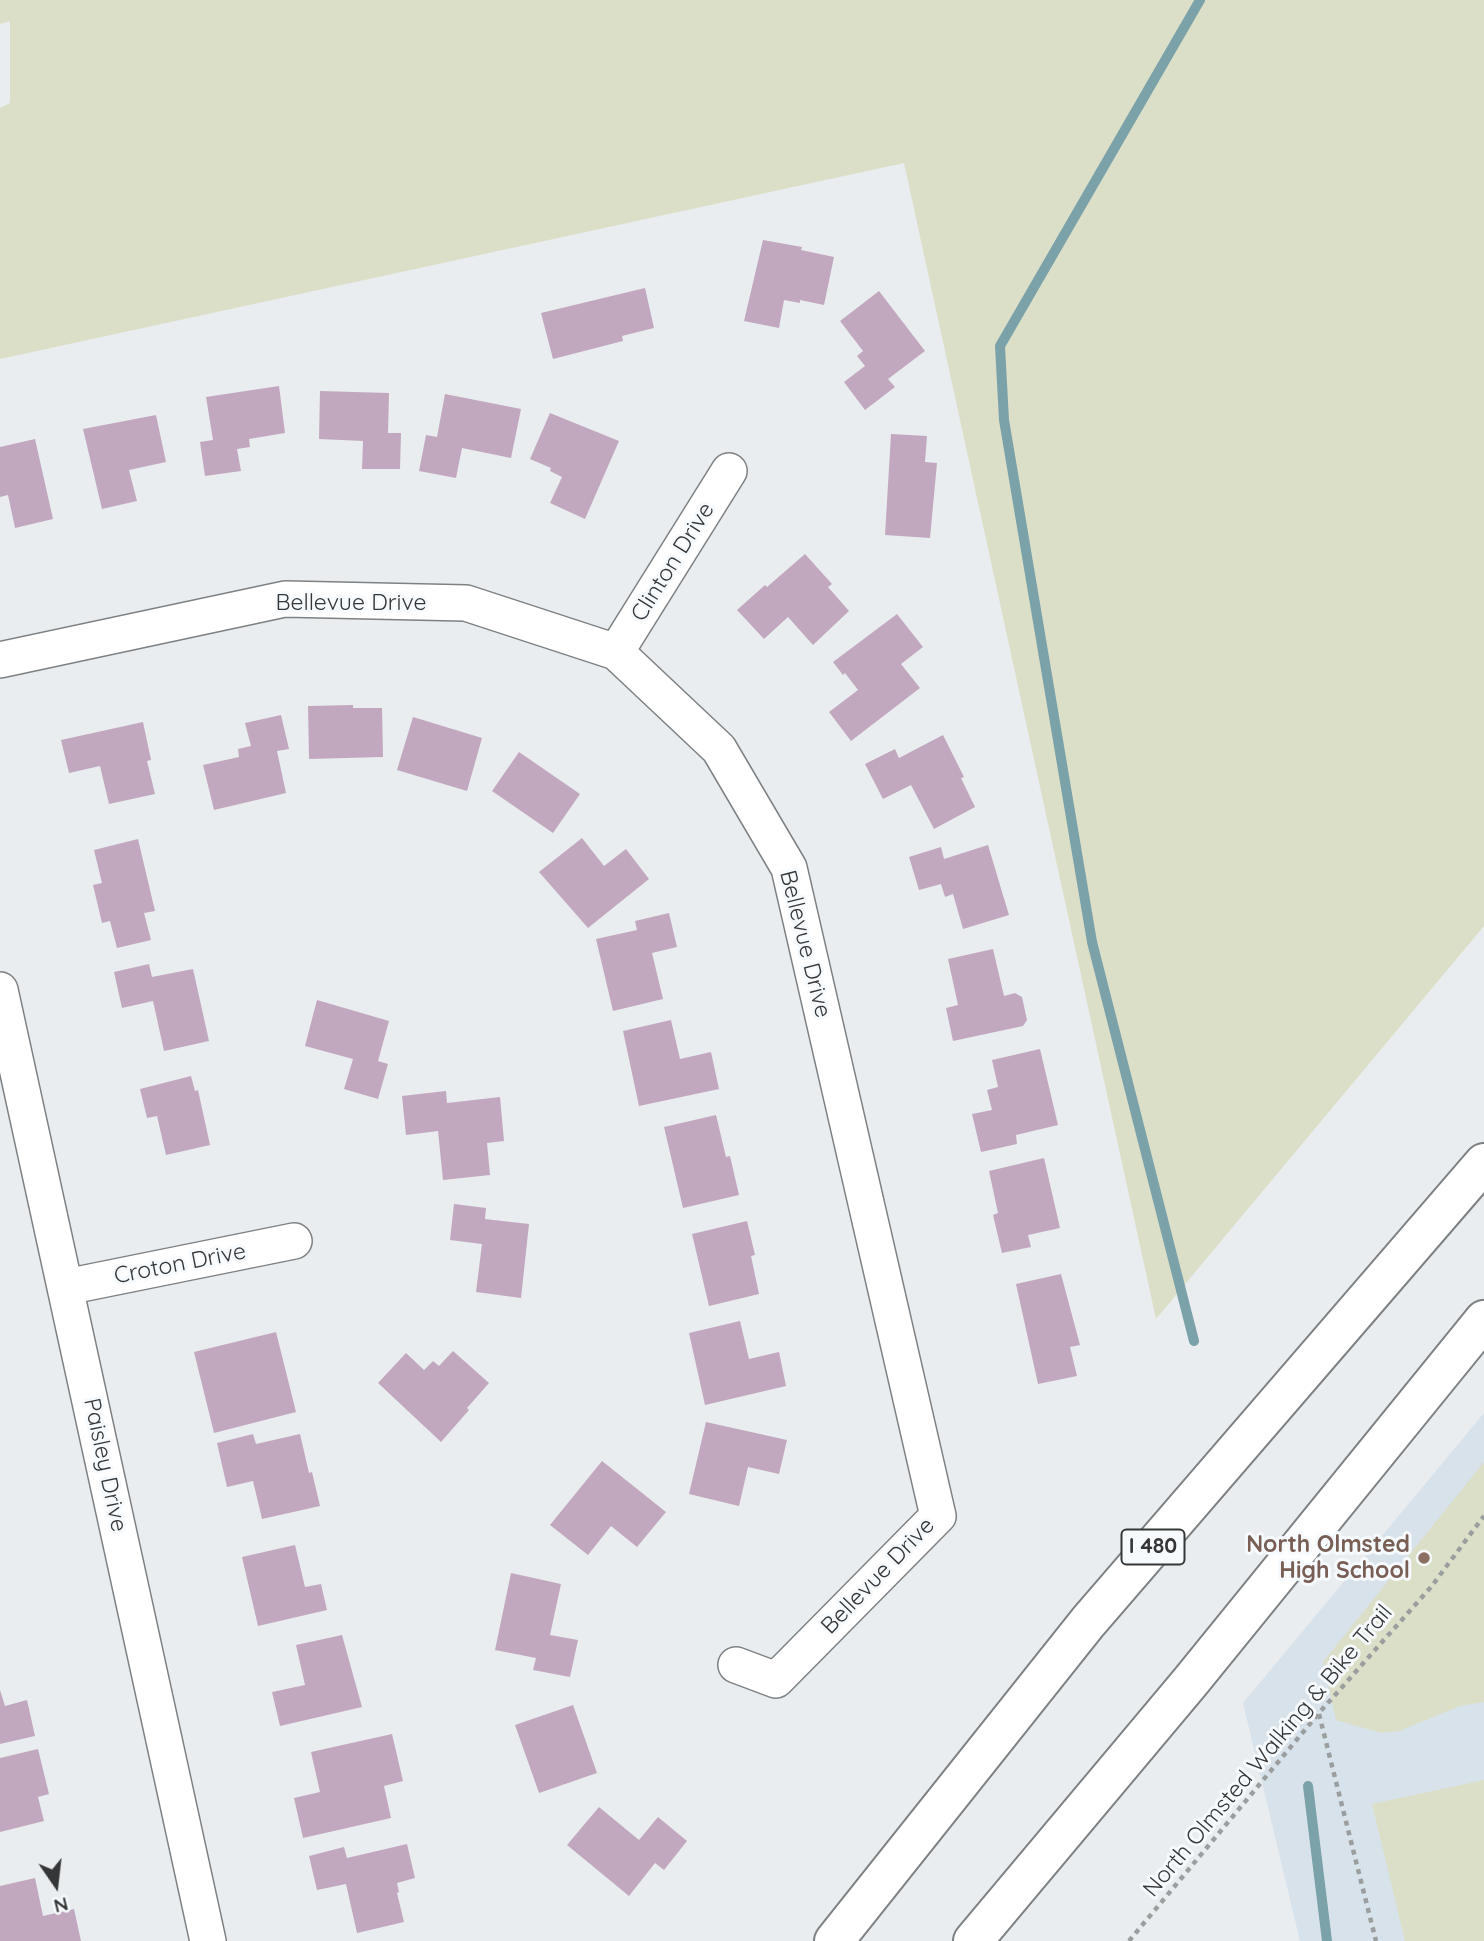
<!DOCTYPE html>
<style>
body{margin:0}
#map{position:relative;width:1484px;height:1941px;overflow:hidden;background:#e9edef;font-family:Quicksand,sans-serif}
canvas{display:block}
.north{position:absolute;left:21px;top:1850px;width:70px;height:70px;-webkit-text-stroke:5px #f6fafd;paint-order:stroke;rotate:166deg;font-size:19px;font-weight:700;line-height:28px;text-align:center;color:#353637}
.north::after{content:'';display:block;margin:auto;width:24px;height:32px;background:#353637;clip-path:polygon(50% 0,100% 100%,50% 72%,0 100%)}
</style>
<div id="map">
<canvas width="1484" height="1941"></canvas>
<div class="north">N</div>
</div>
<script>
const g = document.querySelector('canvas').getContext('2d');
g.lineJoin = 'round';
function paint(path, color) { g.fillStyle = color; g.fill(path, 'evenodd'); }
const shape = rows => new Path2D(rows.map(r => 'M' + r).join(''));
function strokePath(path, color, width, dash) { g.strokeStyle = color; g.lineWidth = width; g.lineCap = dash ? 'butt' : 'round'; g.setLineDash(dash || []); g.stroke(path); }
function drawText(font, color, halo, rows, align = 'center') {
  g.font = font + ' Quicksand,sans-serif'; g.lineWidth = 6; g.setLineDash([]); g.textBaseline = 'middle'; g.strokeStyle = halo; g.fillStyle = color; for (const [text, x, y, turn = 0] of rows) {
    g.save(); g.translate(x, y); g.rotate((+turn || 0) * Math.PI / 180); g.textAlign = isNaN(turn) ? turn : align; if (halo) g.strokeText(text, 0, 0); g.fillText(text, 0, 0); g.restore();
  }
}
const built = shape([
 [1484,1413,1484,1941,1300,1941,1243,1703]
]);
const green = shape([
 [0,0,1484,0,1484,926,1156,1319,904,163,0,359,0,108,10,103,10,21,0,24],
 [1484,1462,1484,1702,1460,1706,1399,1731,1381,1733,1336,1720,1323,1662],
 [1484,1780,1484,1941,1405,1941,1372,1804]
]);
const stream = shape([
 [1194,1341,1092,942,1004,420,1000,346,1200,0],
 [1308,1786,1327,1941]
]);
const building = shape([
 [763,240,802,247,801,250,834,257,824,305,800,300,800,303,784,300,779,328,744,321],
 [645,288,654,328,622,336,623,341,553,359,541,313],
 [879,291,925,351,888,379,895,387,865,410,844,382,865,366,857,356,863,351,840,321],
 [279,386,285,433,249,439,250,447,237,449,241,471,205,476,200,442,213,440,206,397],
 [320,391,389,393,388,433,401,433,400,469,362,469,363,441,319,439],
 [445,394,521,409,511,458,462,448,456,478,419,471,426,435,437,437],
 [550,413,619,441,585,519,550,503,562,477,550,471,551,468,530,459],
 [156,415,166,462,129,470,137,501,102,509,83,429],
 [891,434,927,436,925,462,937,463,930,538,885,535],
 [35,439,53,519,15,528,8,495,0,497,0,447],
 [805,554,832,584,828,587,849,611,813,645,788,617,764,639,737,610,765,585,767,587],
 [897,614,923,647,901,664,920,688,851,741,829,712,858,690,845,673,843,675,833,662],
 [353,705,353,708,382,708,383,757,309,759,308,706],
 [281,715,289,749,277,751,286,793,214,810,203,765,239,757,238,749,251,746,245,723],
 [413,717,482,738,467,791,397,770],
 [143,722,151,760,147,761,155,794,109,804,100,766,69,773,61,740],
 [943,735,964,777,961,778,975,807,934,829,911,785,883,799,865,764,895,749,899,758],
 [519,752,580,794,553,833,492,791],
 [582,838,604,866,626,849,649,879,588,928,539,872],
 [138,839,155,911,144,913,151,940,117,948,110,921,102,923,93,885,102,883,94,850],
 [988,845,1009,915,963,929,953,894,945,897,941,884,919,890,909,857,941,847,944,859],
 [669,913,677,947,652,953,663,999,613,1011,596,939,637,930,635,921],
 [993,949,1004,996,1015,993,1022,997,1027,1020,1023,1026,953,1041,946,1008,958,1005,948,959],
 [149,964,152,977,193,969,209,1041,164,1051,153,1001,122,1008,114,972],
 [317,1000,389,1021,378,1061,388,1064,378,1099,344,1089,353,1059,305,1046],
 [671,1020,680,1059,711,1052,719,1089,639,1106,623,1031],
 [1040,1049,1058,1125,1016,1135,1017,1144,981,1152,972,1114,992,1110,987,1090,998,1087,992,1060],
 [191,1076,195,1091,198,1090,210,1145,166,1155,157,1116,147,1118,140,1089],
 [446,1091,447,1103,500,1097,504,1141,487,1143,490,1175,443,1180,438,1131,406,1135,402,1096],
 [716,1115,726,1157,730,1156,739,1195,683,1208,664,1127],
 [1044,1158,1060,1228,1028,1235,1031,1247,1002,1253,993,1215,998,1213,989,1171],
 [454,1204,486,1208,485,1219,529,1224,521,1298,476,1292,482,1244,450,1240],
 [747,1221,755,1255,751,1256,759,1294,709,1306,692,1234],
 [1061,1274,1080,1345,1070,1347,1077,1376,1038,1384,1016,1284],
 [740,1321,749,1359,779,1352,786,1386,705,1405,689,1333],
 [276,1332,296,1412,214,1433,194,1352],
 [453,1351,489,1383,467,1408,469,1410,441,1442,378,1383,406,1353,424,1370,433,1361,439,1366],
 [706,1422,787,1440,779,1474,748,1467,739,1506,689,1494],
 [253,1434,256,1444,300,1434,309,1473,312,1472,320,1506,262,1519,253,1481,227,1487,217,1443],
 [602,1461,666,1512,637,1547,611,1526,588,1555,550,1525],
 [295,1545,305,1587,321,1584,327,1610,258,1626,242,1557],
 [511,1573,561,1584,550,1635,578,1640,570,1677,533,1670,536,1658,495,1650],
 [342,1635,362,1707,280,1726,272,1692,305,1685,296,1645],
 [0,1690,5,1706,27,1700,35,1736,0,1744],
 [573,1705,597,1773,539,1793,515,1725],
 [392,1734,403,1781,384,1786,391,1818,303,1838,294,1798,320,1792,311,1752],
 [38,1749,49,1794,38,1797,44,1821,0,1832,0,1758],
 [599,1807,639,1840,658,1817,687,1841,664,1870,655,1863,629,1896,567,1845],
 [407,1844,415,1878,397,1883,399,1892,397,1893,404,1922,357,1933,346,1884,317,1890,309,1856,344,1847,347,1858],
 [35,1878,43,1916,74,1909,81,1941,0,1941,0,1886]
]);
const path = shape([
 [1319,1714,1376,1941],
 [1129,1941,1319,1713,1431,1587,1484,1516]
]);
const minor = shape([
 [616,652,729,471],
 [0,660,285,599,466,603,616,652,719,749,789,868,938,1516,776,1680,736,1665],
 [0,990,208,1941],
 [66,1287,294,1241]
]);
const motorway = shape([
 [834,1941,1088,1622,1484,1163],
 [973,1941,1191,1681,1484,1320]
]);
const markers = [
 [1424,1558,7,"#8d6e63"]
];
const shields = [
 [1153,1547,63]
];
const shieldNames = [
 ["I 480",1153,1547]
];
const streetNames = [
 ["Clinton Drive",673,562,-58],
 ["Bellevue Drive",351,603],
 ["Bellevue Drive",805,944,76],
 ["Croton Drive",180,1264,-11],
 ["Paisley Drive",105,1465,78],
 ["Bellevue Drive",878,1576,-46],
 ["North Olmsted Walking & Bike Trail",1268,1751,-50]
];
const educationNames = [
 ["North Olmsted",1410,1545],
 ["High School",1410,1571]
];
paint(built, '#d8e2ea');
paint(green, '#dbdfc8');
strokePath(stream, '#7ba1a9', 10);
paint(building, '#c2a8be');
strokePath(minor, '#7e8183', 38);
strokePath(motorway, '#7e8183', 42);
strokePath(path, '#9b9e9f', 4.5, [5, 5]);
strokePath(minor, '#fff', 35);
strokePath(motorway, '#fff', 38);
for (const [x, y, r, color] of markers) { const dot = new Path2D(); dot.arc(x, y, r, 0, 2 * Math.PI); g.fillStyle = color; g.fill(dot); strokePath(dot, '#f6fafd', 2.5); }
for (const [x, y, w] of shields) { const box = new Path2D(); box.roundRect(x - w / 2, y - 17.5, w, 35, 5); g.fillStyle = '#f6fafd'; g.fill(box); strokePath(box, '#353637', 2); }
drawText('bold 21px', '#353637', null, shieldNames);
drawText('23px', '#353637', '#f6fafd', streetNames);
drawText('bold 23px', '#785e54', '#f6fafd', educationNames, 'right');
</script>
